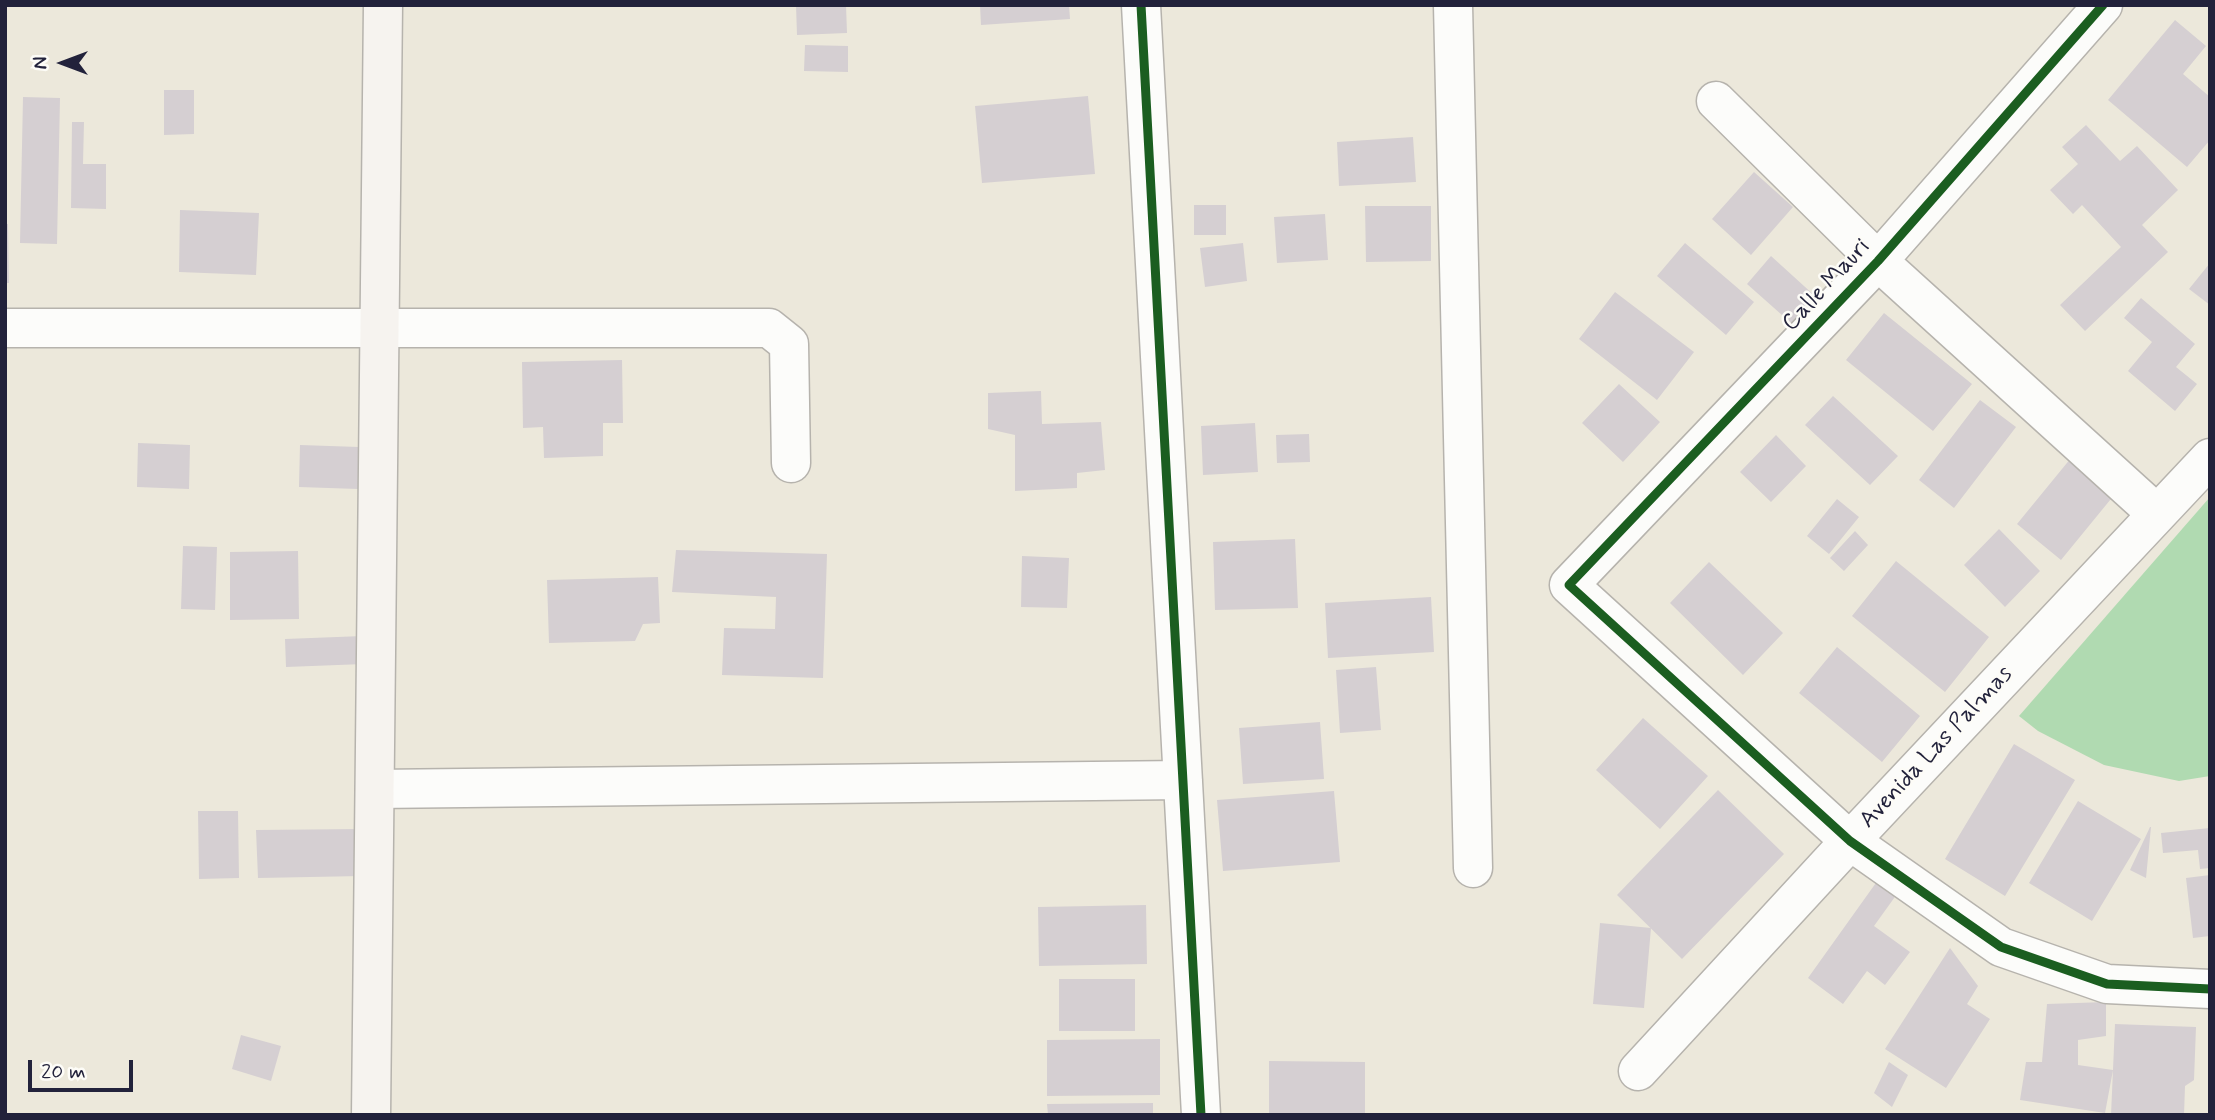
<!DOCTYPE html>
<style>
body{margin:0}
#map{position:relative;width:2215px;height:1120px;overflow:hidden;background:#ece8db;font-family:Mynerve,sans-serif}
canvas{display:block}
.frame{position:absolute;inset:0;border:7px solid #22223b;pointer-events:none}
.north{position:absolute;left:28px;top:28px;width:70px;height:70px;-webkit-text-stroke:5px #fdfcf7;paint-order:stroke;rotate:270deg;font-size:19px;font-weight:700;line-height:28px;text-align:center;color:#22223b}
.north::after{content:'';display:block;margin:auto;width:24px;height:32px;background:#22223b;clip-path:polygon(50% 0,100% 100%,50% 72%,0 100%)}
.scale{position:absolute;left:28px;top:1060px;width:105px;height:32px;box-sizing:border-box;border:4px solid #22223b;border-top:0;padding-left:9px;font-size:21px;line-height:24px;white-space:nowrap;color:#22223b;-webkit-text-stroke:5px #fdfcf7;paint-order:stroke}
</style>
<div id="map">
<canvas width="2215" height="1120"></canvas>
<div class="frame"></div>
<div class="north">N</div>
<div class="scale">20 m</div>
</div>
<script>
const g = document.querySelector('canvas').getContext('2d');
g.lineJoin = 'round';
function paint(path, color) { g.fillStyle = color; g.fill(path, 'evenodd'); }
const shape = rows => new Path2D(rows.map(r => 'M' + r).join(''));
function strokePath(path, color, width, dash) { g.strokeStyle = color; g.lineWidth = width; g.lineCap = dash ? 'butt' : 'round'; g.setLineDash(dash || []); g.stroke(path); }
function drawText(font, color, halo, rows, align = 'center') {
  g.font = font + ' Mynerve,sans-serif'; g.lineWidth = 5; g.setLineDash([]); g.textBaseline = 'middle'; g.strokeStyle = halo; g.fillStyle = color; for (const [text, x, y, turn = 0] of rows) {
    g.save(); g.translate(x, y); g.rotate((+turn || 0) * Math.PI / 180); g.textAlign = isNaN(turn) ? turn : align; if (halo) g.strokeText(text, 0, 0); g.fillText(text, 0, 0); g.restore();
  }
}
const green = shape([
 [2210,497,2210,776,2179,781,2104,765,2038,731,2019,716]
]);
const building = shape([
 [796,5,846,5,847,33,797,35],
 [980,5,1069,5,1070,19,981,25],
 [2175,20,2206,46,2183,74,2210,97,2210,140,2187,167,2108,100],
 [805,45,848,46,848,72,804,71],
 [164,90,194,90,194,134,164,135],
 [1088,96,1095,174,982,183,975,106],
 [23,97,60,98,57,244,20,243],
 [72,122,84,122,83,164,106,164,106,209,71,208],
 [2086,125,2120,161,2137,146,2178,190,2142,225,2168,252,2085,331,2060,305,2121,247,2082,205,2073,214,2050,190,2078,164,2062,147],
 [1413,137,1416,182,1339,186,1337,142],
 [1754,172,1793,207,1751,255,1712,219],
 [1194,205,1226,205,1226,235,1194,235],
 [1365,206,1431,206,1431,261,1366,262],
 [180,210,259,213,256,275,179,272],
 [1325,214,1328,260,1277,263,1274,217],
 [5,224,8,224,9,283,5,283],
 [1243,243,1247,281,1205,287,1200,248],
 [1685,243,1754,302,1726,335,1657,276],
 [1771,256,1815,296,1791,323,1747,284],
 [2210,263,2210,305,2189,289],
 [1615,292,1694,352,1657,400,1579,339],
 [2141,298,2195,344,2176,367,2197,384,2175,411,2128,371,2152,342,2124,318],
 [1884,313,1972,384,1933,431,1846,360],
 [622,360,623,423,603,423,603,456,544,458,543,427,523,428,522,362],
 [1619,384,1660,422,1623,462,1582,423],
 [1041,391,1042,424,1101,422,1105,470,1077,473,1077,488,1015,491,1015,435,988,429,988,393],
 [1833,396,1898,456,1870,485,1805,425],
 [1980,400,2016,427,1954,508,1919,480],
 [1255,423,1258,472,1203,475,1201,426],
 [1309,434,1310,462,1277,463,1276,435],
 [1776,435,1806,466,1771,502,1740,472],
 [138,443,190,445,189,489,137,487],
 [300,445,359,447,358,489,299,487],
 [2071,458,2115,494,2061,560,2017,524],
 [1837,499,1859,517,1829,554,1807,536],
 [1999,529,2040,571,2005,607,1964,565],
 [1855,531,1868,545,1844,571,1830,558],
 [1295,539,1298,608,1215,610,1213,542],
 [183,546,217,547,215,610,181,609],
 [676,550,827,554,823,678,722,675,724,628,775,629,776,597,672,592],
 [298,551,299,619,230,620,230,552],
 [1022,556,1069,558,1067,608,1021,607],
 [1896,561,1989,637,1945,692,1852,616],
 [1709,562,1783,633,1743,675,1670,603],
 [658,577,660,623,643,624,635,641,549,643,547,580],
 [1431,597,1434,652,1328,658,1325,603],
 [363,636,364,664,286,667,285,639],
 [1837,647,1920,716,1882,762,1799,693],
 [1376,667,1381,730,1340,733,1336,670],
 [1643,718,1708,776,1660,829,1596,770],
 [1320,722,1324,779,1243,784,1239,728],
 [2014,744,2075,780,2005,896,1945,859],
 [1718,790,1784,854,1682,959,1617,895],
 [1334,791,1340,862,1223,871,1217,800],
 [2078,801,2141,839,2092,921,2029,883],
 [198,811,238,811,239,878,199,879],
 [2150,827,2151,827,2146,878,2130,870],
 [2210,828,2210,868,2200,869,2198,850,2163,853,2161,833],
 [361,829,362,876,258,878,256,830],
 [2210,875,2210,936,2193,938,2186,878],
 [1878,880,1897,894,1874,926,1910,952,1885,985,1867,971,1843,1004,1808,978],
 [1146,905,1147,964,1039,966,1038,907],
 [1600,923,1651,928,1644,1008,1593,1004],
 [1950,948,1978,986,1967,1004,1990,1019,1946,1088,1885,1049],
 [1059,979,1135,979,1135,1031,1059,1031],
 [2106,1002,2106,1036,2078,1040,2078,1065,2113,1070,2105,1113,2020,1100,2026,1062,2042,1062,2047,1004],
 [2115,1024,2196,1027,2194,1080,2185,1086,2184,1115,2111,1115],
 [241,1035,281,1046,271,1081,232,1069],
 [1160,1039,1160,1095,1047,1096,1047,1040],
 [1269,1061,1365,1062,1365,1115,1269,1115],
 [1889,1062,1908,1075,1892,1107,1874,1093],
 [1153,1103,1153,1115,1048,1115,1047,1104]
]);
const street = shape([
 [1141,5,1201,1115],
 [1453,5,1473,868],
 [2103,5,1878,261,1569,585,1850,841,2001,947,2107,984,2210,989],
 [1716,101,1878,261,2157,514],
 [5,328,769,328,789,344,791,463],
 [375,789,1183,780],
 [1638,1071,1850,841,2210,458]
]);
const secondary = shape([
 [371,1115,383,5]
]);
const cycleway = shape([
 [1141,5,1201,1115],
 [2103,5,1878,261,1569,585,1850,841,2001,947,2107,984,2210,989]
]);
const streetNames = [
 ["Calle Mauri",1827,286,-47],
 ["Avenida Las Palmas",1937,748,-47]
];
paint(green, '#b0dab1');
paint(building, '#d5cfd2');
strokePath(street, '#b6b3ad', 41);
strokePath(secondary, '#b6b3ad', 41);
strokePath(street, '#fcfcfa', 38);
strokePath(secondary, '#f6f3ef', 38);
strokePath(cycleway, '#1b5e20', 9);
drawText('24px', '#22223b', '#fdfcf7', streetNames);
</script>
